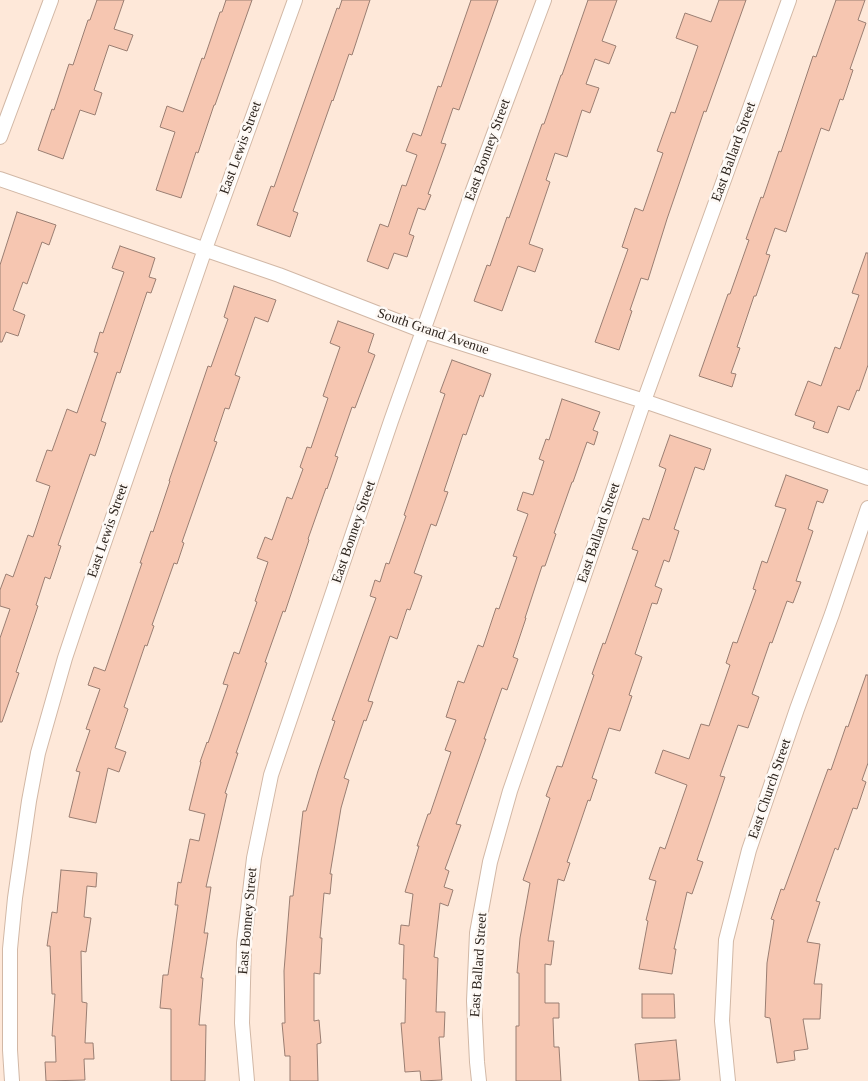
<!DOCTYPE html>
<style>
body{margin:0}
canvas{display:block;background:#fee8d9}
</style>
<canvas width="868" height="1081"></canvas>
<script>
const g = document.querySelector('canvas').getContext('2d');
g.lineJoin = 'round';
function paint(path, color) { g.fillStyle = color; g.fill(path, 'evenodd'); }
const shape = rows => new Path2D(rows.map(r => 'M' + r).join(''));
function strokePath(path, color, width, dash) { g.strokeStyle = color; g.lineWidth = width; g.lineCap = dash ? 'butt' : 'round'; g.setLineDash(dash || []); g.stroke(path); }
function drawText(font, color, halo, rows, align = 'center') {
  g.font = font + ' "Times New Roman",serif'; g.lineWidth = 5; g.setLineDash([]); g.textBaseline = 'middle'; g.strokeStyle = halo; g.fillStyle = color; for (const [text, x, y, turn = 0] of rows) {
    g.save(); g.translate(x, y); g.rotate((+turn || 0) * Math.PI / 180); g.textAlign = isNaN(turn) ? turn : align; if (halo) g.strokeText(text, 0, 0); g.fillText(text, 0, 0); g.restore();
  }
}
const building = shape([
 [97,0,124,0,114,29,133,35,127,51,109,45,94,90,102,93,95,115,80,110,63,159,38,150,52,109,54,110,69,64,73,65,88,20,90,20,97,0],
 [226,0,252,0,215,105,214,105,198,153,196,152,181,198,156,190,175,132,160,127,167,106,183,112,202,58,204,59,220,12,222,12,226,0],
 [342,0,370,0,352,55,349,54,333,101,332,100,293,211,298,213,290,237,257,225,271,186,274,187,337,8,339,9,342,0],
 [471,0,498,0,459,110,453,108,441,143,446,144,428,194,431,195,425,210,418,208,409,234,414,236,407,257,394,253,388,269,367,261,380,224,388,227,402,185,406,186,417,155,406,151,413,133,421,136,438,86,441,87,471,0],
 [588,0,617,0,602,41,616,46,609,64,595,59,586,84,599,88,590,113,582,110,567,157,555,153,546,180,550,182,529,244,543,249,535,272,518,266,502,311,474,301,487,265,490,266,507,217,509,218,542,124,544,124,561,75,562,75,588,0],
 [719,0,746,0,706,112,704,111,667,219,648,280,641,278,630,310,632,311,619,350,595,342,628,249,622,247,635,208,643,211,663,153,657,151,671,112,675,113,698,46,676,38,685,13,711,22,719,0],
 [836,0,865,0,858,20,866,23,850,69,853,70,843,100,840,99,829,131,821,128,786,232,775,228,766,254,770,255,756,296,754,296,737,347,740,348,731,373,736,374,732,387,699,376,728,294,730,294,749,240,746,239,761,197,763,198,779,151,781,152,813,56,816,57,836,0],
 [17,212,56,225,49,245,42,242,27,284,23,282,13,310,25,315,18,336,6,332,2,342,0,342,0,265,17,212],
 [120,246,155,258,149,277,156,279,151,293,147,292,120,373,117,372,101,421,106,423,95,456,90,454,58,545,61,546,50,579,45,577,36,605,38,606,16,672,19,673,2,722,0,722,0,638,10,609,0,606,0,590,6,574,13,577,28,535,33,537,50,486,36,481,47,450,52,451,67,409,77,413,98,353,94,352,100,332,103,333,124,272,112,268,120,246],
 [866,253,868,253,868,365,859,391,857,390,849,410,838,406,828,433,813,428,815,422,795,415,808,381,821,386,835,347,840,349,859,295,852,293,866,253],
 [234,286,276,300,268,322,255,317,235,375,240,377,229,409,225,408,214,441,217,442,182,542,184,543,177,564,174,563,152,625,154,626,147,646,145,645,124,707,128,709,115,748,126,752,119,772,108,768,96,823,69,817,80,772,76,771,90,730,86,729,100,689,88,685,94,667,105,671,142,563,140,563,151,531,153,532,170,481,169,481,208,366,211,367,228,319,224,317,234,286],
 [338,321,374,334,368,352,375,355,355,408,352,407,335,456,338,457,327,489,326,488,308,539,309,540,285,612,283,611,265,662,267,663,236,753,238,753,225,793,227,794,206,887,211,887,204,933,208,933,201,978,203,978,199,1025,206,1025,205,1081,171,1081,171,1009,160,1008,163,975,168,975,178,905,175,905,178,882,181,883,190,839,199,841,205,814,189,810,201,762,200,762,207,742,208,743,228,685,223,684,234,652,239,654,257,602,255,601,268,562,257,558,265,537,272,540,287,497,292,499,303,469,300,467,307,447,311,448,328,398,323,396,340,347,330,343,338,321],
 [452,360,491,374,483,397,480,395,466,435,463,434,444,491,448,492,436,526,431,524,414,573,422,576,410,610,407,609,397,639,390,636,368,701,373,702,366,721,364,720,344,778,349,780,341,808,330,874,332,874,330,894,324,893,320,938,322,938,320,974,314,973,314,1021,319,1020,321,1043,317,1044,318,1081,290,1081,290,1056,285,1056,282,1023,285,1023,284,971,290,896,293,896,303,811,306,811,318,771,335,721,332,720,376,598,370,596,375,580,380,582,386,563,389,564,406,516,404,515,445,394,440,392,452,360],
 [562,399,600,412,593,430,598,432,594,445,587,442,573,482,572,482,554,533,556,534,545,566,542,566,525,618,526,618,513,657,518,659,507,690,502,688,484,739,486,739,456,824,461,825,445,869,449,871,444,887,453,890,448,906,440,903,434,957,438,958,436,1012,445,1012,444,1037,439,1037,442,1080,421,1081,420,1071,405,1072,401,1023,405,1023,406,979,403,979,404,945,399,944,401,925,409,926,413,894,405,892,419,846,417,846,428,814,430,814,451,752,445,750,456,720,446,717,458,681,464,683,478,645,483,647,496,608,499,609,517,557,513,556,528,514,517,510,523,492,533,495,544,461,539,459,546,439,549,440,562,399],
 [670,435,711,449,704,470,695,467,674,529,679,531,669,562,664,560,655,586,662,589,657,604,652,603,635,654,642,657,629,695,632,696,620,731,609,728,592,778,597,780,590,801,588,800,567,862,570,863,564,881,558,879,548,941,554,941,551,965,545,964,545,1003,559,1003,559,1018,553,1018,554,1047,559,1047,561,1081,516,1081,516,1026,519,1026,519,973,517,973,520,938,530,883,523,880,550,798,546,796,557,766,562,767,594,675,592,674,603,643,605,644,638,551,632,549,643,518,649,520,666,469,659,466,670,435],
 [786,475,828,490,823,503,817,501,808,529,813,531,796,581,801,582,793,603,787,601,772,643,770,642,752,694,759,697,748,728,738,725,720,776,725,777,697,860,703,862,692,894,687,892,674,949,676,949,672,974,639,969,648,921,646,920,656,881,649,879,660,847,665,849,687,785,655,773,663,750,689,759,701,724,709,726,730,665,726,663,733,642,737,643,756,590,753,589,762,561,767,563,786,509,775,506,786,475],
 [866,675,868,675,868,763,862,780,866,782,857,809,853,808,838,850,835,848,816,901,820,902,807,942,820,944,814,984,822,984,820,1019,803,1019,808,1049,794,1051,795,1060,777,1063,770,1018,765,1017,767,963,774,920,771,919,781,889,784,890,828,769,831,770,846,726,848,727,866,675],
 [61,870,97,873,96,887,87,886,84,917,91,918,86,952,81,951,82,1002,87,1003,85,1043,93,1043,94,1059,84,1059,85,1080,46,1081,45,1062,56,1062,55,1036,52,1036,55,994,52,994,50,946,47,946,52,912,57,913,61,870],
 [642,994,674,994,675,1018,642,1018,642,994],
 [676,1040,680,1080,639,1081,635,1044,676,1040]
]);
const street = shape([
 [0,137,51,0],
 [0,179,279,275,423,331,644,401,868,478],
 [12,1081,10,1050,10,949,15,898,29,801,38,753,65,658,81,610,205,249,295,0],
 [247,1081,242,1023,244,943,254,858,271,775,391,421,473,190,544,0],
 [479,1081,477,1062,474,1001,477,933,490,862,510,791,644,401,789,0],
 [728,1081,722,1021,726,940,749,850,797,709,832,614,868,508]
]);
const streetNames = [
 ["East Lewis Street",241,148,-70],
 ["East Bonney Street",488,150,-70],
 ["East Ballard Street",734,152,-70],
 ["South Grand Avenue",433,332,19],
 ["East Lewis Street",108,531,-71],
 ["East Bonney Street",354,532,-71],
 ["East Ballard Street",599,533,-71],
 ["East Church Street",770,789,-71],
 ["East Bonney Street",248,921,-85],
 ["East Ballard Street",479,965,-86]
];
paint(building, '#f6c6b1');
strokePath(building, '#9a7e72', 1);
strokePath(street, '#d2b8a6', 16);
strokePath(street, '#fff', 14);
drawText('14px', '#2d241d', '#fef9f5', streetNames);
</script>
